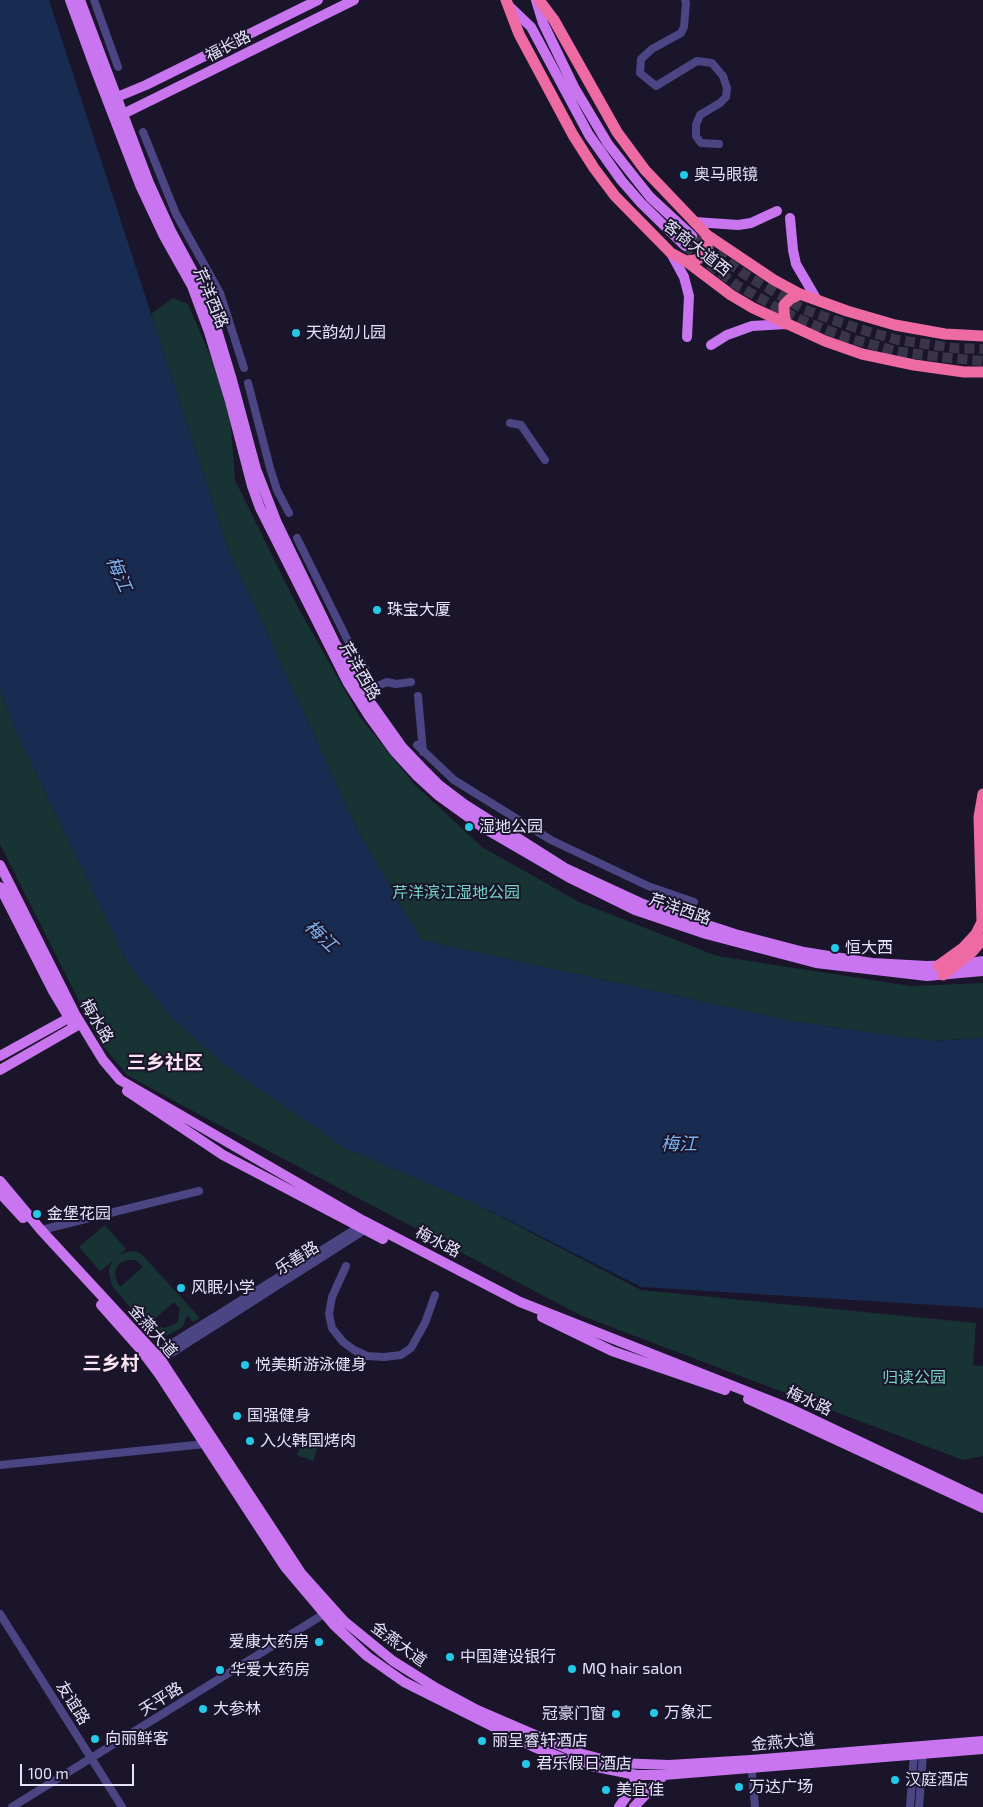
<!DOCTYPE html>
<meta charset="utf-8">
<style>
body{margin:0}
#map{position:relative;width:983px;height:1807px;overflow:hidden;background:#1a152b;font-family:"Exo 2",sans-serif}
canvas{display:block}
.scale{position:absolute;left:20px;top:1764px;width:114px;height:22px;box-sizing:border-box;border:2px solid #e6e2fc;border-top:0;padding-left:6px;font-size:15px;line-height:18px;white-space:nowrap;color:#e6e2fc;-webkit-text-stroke:4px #1a152b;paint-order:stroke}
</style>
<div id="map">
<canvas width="983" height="1807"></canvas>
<div class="scale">100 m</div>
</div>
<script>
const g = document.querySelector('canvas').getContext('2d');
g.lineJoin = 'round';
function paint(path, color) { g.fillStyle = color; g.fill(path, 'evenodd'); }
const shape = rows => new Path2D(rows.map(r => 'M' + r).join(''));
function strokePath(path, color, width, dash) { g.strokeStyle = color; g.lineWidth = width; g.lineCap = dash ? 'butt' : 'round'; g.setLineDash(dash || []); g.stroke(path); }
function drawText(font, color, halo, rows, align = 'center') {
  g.font = font + ' "Exo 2","Noto Sans SC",sans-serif'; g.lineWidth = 4; g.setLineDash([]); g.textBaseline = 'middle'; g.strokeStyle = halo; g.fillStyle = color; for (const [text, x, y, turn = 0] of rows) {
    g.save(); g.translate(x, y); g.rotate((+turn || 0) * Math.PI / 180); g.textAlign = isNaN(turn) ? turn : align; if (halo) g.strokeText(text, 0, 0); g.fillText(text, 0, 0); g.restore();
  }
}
const green = shape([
 [173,298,188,304,229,400,235,480,296,604,360,717,414,784,482,847,579,902,717,956,911,986,983,983,983,1038,932,1041,796,1022,421,940,358,831,226,544,151,314],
 [0,688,15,729,127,962,345,1148,476,1204,641,1290,976,1323,973,1365,983,1366,983,1456,963,1460,582,1316,187,1108,127,1075,99,1041,0,844],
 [105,1225,126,1249,120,1254,131,1251,138,1252,144,1257,200,1318,193,1322,187,1315,183,1327,168,1335,160,1335,149,1330,112,1286,109,1273,109,1268,113,1261,100,1271,79,1247],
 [128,1260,136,1260,143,1267,120,1287,116,1280,115,1272,117,1267,120,1263],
 [174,1302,180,1309,178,1321,175,1324,165,1328,154,1326,151,1322],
 [304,1438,319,1444,313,1461,297,1455]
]);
const water = shape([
 [0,0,49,0,226,544,358,831,421,940,796,1022,932,1041,983,1038,983,1308,641,1287,476,1204,345,1148,222,1063,168,1014,127,962,15,729,0,688]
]);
const majorTunnel = shape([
 [692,236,744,274,803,309,856,328,898,340,954,348,983,349],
 [685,246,738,286,796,318,848,338,895,351,940,357,983,361]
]);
const minor = shape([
 [94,0,118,67],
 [685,0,686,3,684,27,681,33,652,49,641,59,640,73,656,86,697,61,712,63,723,76,727,88,726,97,720,103,700,115,696,125,696,136,701,143,719,144],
 [143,132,176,214,220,293,244,368],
 [248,383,270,468,277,490,289,513],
 [510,423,521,425,545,460],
 [297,538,347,639,366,670,363,692,387,682,396,684,411,682],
 [418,696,423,752],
 [417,745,454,780,551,840,648,886,694,902],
 [41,1230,199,1191],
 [346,1266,332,1297,329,1314,332,1328,343,1342,354,1350,367,1356,384,1357,401,1355,411,1348,425,1323,435,1295],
 [155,1354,359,1227,360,1224],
 [161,1360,368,1228],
 [0,1465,205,1444],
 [0,1614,122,1807],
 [752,1773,755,1807],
 [12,1807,324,1614],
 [910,1807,914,1754],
 [919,1807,923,1754]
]);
const major = shape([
 [70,0,96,71,140,185,164,236,192,286,209,332,230,401,252,486,260,508,348,683,369,716,395,752,416,775,439,796,482,827,568,877,635,910,706,934,816,963,927,976,983,971],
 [80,0,149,183,171,231,199,283,210,307,232,380,256,469,277,523,335,643,363,692,402,747,422,768,439,785,464,804,565,868,643,904,735,934,804,952,872,963,927,966,957,965,983,961],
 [536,0,543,23,574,87,608,144,650,197,692,236],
 [509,6,531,27,589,135,621,180,641,203,685,246],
 [110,100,146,85,318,0],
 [117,117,354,0],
 [790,218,793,250,796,264,817,300],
 [695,222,738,225,751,223,777,211],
 [671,253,684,277,689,296,687,337],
 [711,345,727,335,752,326,786,324],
 [0,865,75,1014,103,1060,120,1080,362,1220,520,1302,791,1409,983,1500],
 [0,887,53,991,72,1023],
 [0,1056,74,1015],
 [0,1070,80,1024],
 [127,1091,223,1155,383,1239],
 [0,1181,41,1230,161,1360,301,1573,344,1621,393,1661,436,1688,475,1709,575,1752,617,1763,669,1765,751,1760,983,1741],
 [0,1193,23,1218],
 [101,1305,141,1350,159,1374,285,1567,334,1625,367,1656,404,1682,534,1747,572,1762,636,1775,664,1775,983,1749],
 [542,1317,612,1351,725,1390],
 [748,1399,983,1508],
 [619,1807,631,1790,636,1775],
 [634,1807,664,1775]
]);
const highway = shape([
 [506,0,519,34,573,135,594,168,615,196,671,253,686,261,731,295,753,308,825,341,862,354,914,365,964,372,983,372],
 [539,0,554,20,617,132,645,170,707,235,774,280,800,294,847,311,895,325,945,334,983,336],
 [686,261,696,260,703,255,707,250,707,235],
 [786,324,784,313,784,305,790,299,800,294],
 [938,966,963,948,976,934,982,922,979,817,983,794],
 [943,975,972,952,983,939]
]);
const markers = [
 [684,175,5,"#23c9e6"],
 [296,333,5,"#23c9e6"],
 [377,610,5,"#23c9e6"],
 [469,827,5,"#23c9e6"],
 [835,948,5,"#23c9e6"],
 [37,1214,5,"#23c9e6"],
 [181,1288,5,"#23c9e6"],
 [245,1365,5,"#23c9e6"],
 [237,1416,5,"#23c9e6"],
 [250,1441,5,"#23c9e6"],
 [319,1642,5,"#23c9e6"],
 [450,1657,5,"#23c9e6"],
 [572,1669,5,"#23c9e6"],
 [220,1670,5,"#23c9e6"],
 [203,1709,5,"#23c9e6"],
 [654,1713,5,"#23c9e6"],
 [616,1714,5,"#23c9e6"],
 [95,1739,5,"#23c9e6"],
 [482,1741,5,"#23c9e6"],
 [526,1764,5,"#23c9e6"],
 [895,1780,5,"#23c9e6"],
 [739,1787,5,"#23c9e6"],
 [606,1790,5,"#23c9e6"]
];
const streetNames = [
 ["福长路",228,46,-27],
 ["客商大道西",697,248,38],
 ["芹洋西路",211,298,67],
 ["芹洋西路",360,671,60],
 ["芹洋西路",680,909,19],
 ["梅水路",97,1021,59],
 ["梅水路",438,1242,27],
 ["乐善路",297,1258,-32],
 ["金燕大道",153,1331,49],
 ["梅水路",809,1401,24],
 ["金燕大道",399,1644,36],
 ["天平路",161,1699,-32],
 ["友谊路",73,1703,58],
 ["金燕大道",783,1742,-5]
];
const poiNames = [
 ["奥马眼镜",694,175],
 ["天韵幼儿园",306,333],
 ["珠宝大厦",387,610],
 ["湿地公园",479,827],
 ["恒大西",845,948],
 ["金堡花园",47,1214],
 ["风眠小学",191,1288],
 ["悦美斯游泳健身",255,1365],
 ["国强健身",247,1416],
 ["入火韩国烤肉",260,1441],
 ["爱康大药房",309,1642,"right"],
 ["中国建设银行",460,1657],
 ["MQ hair salon",582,1669],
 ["华爱大药房",230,1670],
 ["大参林",213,1709],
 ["万象汇",664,1713],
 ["冠豪门窗",606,1714,"right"],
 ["向丽鲜客",105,1739],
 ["丽呈睿轩酒店",492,1741],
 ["君乐假日酒店",536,1764],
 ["汉庭酒店",905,1780],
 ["万达广场",749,1787],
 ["美宜佳",616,1790]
];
const parkNames = [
 ["芹洋滨江湿地公园",456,893],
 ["归读公园",914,1378]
];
const waterNames = [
 ["梅江",119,574,66],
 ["梅江",321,936,43],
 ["梅江",679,1144]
];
const quarterNames = [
 ["三乡社区",165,1063],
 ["三乡村",111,1364]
];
paint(green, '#183334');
paint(water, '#182b50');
strokePath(majorTunnel, '#39344a', 10, [10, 5]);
strokePath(minor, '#4b4584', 8);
strokePath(major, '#c875ef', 10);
strokePath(highway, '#ee6aa3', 11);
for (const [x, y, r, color] of markers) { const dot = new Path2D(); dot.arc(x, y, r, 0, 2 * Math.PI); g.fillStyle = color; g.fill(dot); strokePath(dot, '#1a152b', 2); }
drawText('16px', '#e6e2fc', '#1a152b', streetNames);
drawText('16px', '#e6e2fc', '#1a152b', poiNames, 'left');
drawText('16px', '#74d5c2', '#1a152b', parkNames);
drawText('italic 18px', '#7bb4f0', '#1a152b', waterNames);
drawText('bold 19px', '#fce3f2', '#1a152b', quarterNames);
</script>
